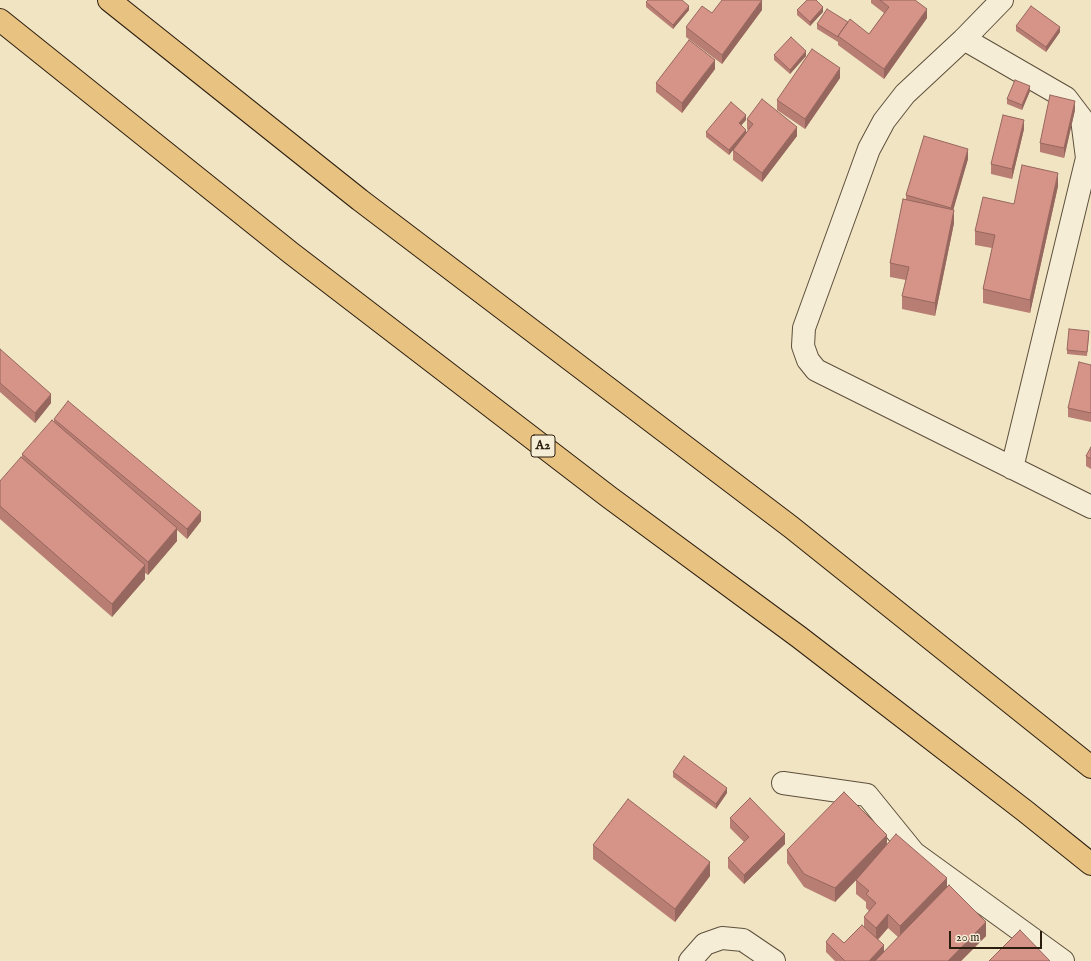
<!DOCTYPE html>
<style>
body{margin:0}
#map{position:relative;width:1091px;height:961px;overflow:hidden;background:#f1e4c2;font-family:"IM FELL English",serif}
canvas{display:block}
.scale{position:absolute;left:949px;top:931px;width:93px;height:18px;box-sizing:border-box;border:2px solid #2c1e0f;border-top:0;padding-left:5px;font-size:12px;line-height:14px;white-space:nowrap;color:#2c1e0f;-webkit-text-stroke:3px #f6edd7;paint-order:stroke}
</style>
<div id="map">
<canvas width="1091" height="961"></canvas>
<div class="scale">20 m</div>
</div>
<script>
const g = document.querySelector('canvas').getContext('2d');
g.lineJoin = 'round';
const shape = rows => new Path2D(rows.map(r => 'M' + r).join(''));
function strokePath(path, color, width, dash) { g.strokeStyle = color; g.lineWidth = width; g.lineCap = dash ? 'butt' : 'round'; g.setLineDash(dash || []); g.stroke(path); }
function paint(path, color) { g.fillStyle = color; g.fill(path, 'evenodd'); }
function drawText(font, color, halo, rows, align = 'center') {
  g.font = font + ' "IM FELL English",serif'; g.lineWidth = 3; g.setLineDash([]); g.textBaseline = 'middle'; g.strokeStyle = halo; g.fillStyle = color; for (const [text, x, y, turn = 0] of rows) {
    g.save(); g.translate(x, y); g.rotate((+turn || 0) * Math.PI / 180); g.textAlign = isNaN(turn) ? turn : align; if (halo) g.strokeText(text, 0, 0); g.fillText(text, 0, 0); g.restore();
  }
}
const minor = shape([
 [1002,0,964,39,905,94,884,121,869,149,804,328,803,346,808,360,816,370,1091,507],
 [964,39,1066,98,1082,119,1087,158,1012,468],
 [783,783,867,795,914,853,1063,961],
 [690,961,705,944,722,938,743,940,774,961]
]);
const highway = shape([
 [109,0,360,200,791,527,1091,767],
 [0,20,291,253,609,497,799,637,1025,811,1091,864]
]);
const wall = shape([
 [871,0,915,0,927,18,884,79,838,45,838,42,817,29,817,24,848,22,869,34,884,13,871,3],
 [646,2,689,10,673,29,646,7],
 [762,10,722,64,686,37,686,27,712,13],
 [797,10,823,12,810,26,797,15],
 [1016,26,1060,32,1046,52,1016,31],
 [774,55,806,56,790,74,774,60],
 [715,69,682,113,656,92,656,83],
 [840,78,805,129,777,110,777,100],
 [1030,91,1022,110,1007,104,1007,99],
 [1075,110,1064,158,1040,152,1040,143],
 [747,119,797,136,762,182,733,160,733,150,729,155,706,137,706,132,746,120,741,125,746,133,748,130,747,129],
 [1024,129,1012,179,991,174,991,164],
 [968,159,953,209,954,223,935,316,902,309,902,296,906,280,890,277,890,263,906,199,906,195],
 [1058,186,1030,313,983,303,983,289,992,248,975,245,975,231,1014,204],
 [1089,336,1087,356,1067,354,1067,350],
 [0,349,51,403,35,423,0,392],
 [1091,365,1091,422,1068,417,1068,408],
 [54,419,201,521,187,539,177,530,177,541,148,575,145,573,145,579,112,617,0,519,0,481,22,459,22,454,54,421],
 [1091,447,1091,469,1086,466,1086,456],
 [673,772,727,793,716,809,673,777],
 [730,818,785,844,744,884,728,868,728,858,744,842,730,828],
 [887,844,947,888,986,936,961,961,835,961,826,952,826,942,844,943,864,927,864,917,869,911,866,908,866,902,856,894,856,880,835,902,804,887,787,863,787,850],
 [888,928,898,937,884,952,878,940],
 [593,845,710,876,675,922,593,859]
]);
const shadedWall = shape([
 [762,0,762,10,722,64,722,55],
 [689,6,689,10,673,29,673,25],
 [823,7,823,12,810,26,810,22],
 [927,9,927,18,884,79,884,69],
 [1060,27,1060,32,1046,52,1046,47],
 [806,51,806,56,790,74,790,70],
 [715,60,715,69,682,113,682,103],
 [840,68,840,78,805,129,805,119],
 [1030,86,1030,91,1022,110,1022,105],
 [1075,101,1075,110,1064,158,1064,148],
 [746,115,746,120,739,128,739,123],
 [1024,120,1024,129,1012,179,1012,169],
 [797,127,797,136,762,182,762,173],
 [746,130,746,134,729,155,729,150],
 [968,149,968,159,951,218,951,208],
 [1058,173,1058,186,1030,313,1030,300],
 [954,210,954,223,935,316,935,303],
 [51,394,51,403,35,423,35,413],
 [201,512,201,521,187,539,187,529],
 [177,528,177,541,148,575,148,562],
 [145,565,145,579,112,617,112,604],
 [727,788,727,793,716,809,716,804],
 [785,834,785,844,744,884,744,875],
 [887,835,887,848,835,902,835,888],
 [710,862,710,876,675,922,675,909],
 [947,878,947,892,900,940,900,926],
 [888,914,888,928,876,941,876,928],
 [986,922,986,936,961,961,948,961],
 [884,945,884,955,878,961,869,961]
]);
const building = shape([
 [648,0,682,0,689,6,673,25,646,2,648,0],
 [722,0,762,0,722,55,686,27,702,6,712,13,722,0],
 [807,0,816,0,823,7,810,22,797,10,807,0],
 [880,0,915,0,927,9,884,69,838,36,850,19,869,34,889,7,880,0],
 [1031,6,1060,27,1046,47,1016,26,1031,6],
 [827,9,848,22,838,36,838,37,817,24,827,9],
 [791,37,806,51,790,70,774,55,791,37],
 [689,40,715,60,682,103,656,83,689,40],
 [812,49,840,68,805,119,777,100,812,49],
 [1015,80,1030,86,1022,105,1007,99,1015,80],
 [1050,95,1075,101,1064,148,1040,143,1050,95],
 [762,99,797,127,762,173,733,150,753,124,747,119,762,99],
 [731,102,746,115,739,123,746,130,729,150,706,132,731,102],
 [1003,115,1024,120,1012,169,991,164,1003,115],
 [924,136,968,149,951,208,906,195,924,136],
 [1022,165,1058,173,1030,300,983,289,995,235,975,231,983,197,1014,204,1022,165],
 [903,199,954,210,935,303,902,296,909,267,890,263,903,199],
 [1069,329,1089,331,1087,352,1067,350,1069,329],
 [0,349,51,394,35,413,0,383,0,349],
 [1079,362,1091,365,1091,413,1068,408,1079,362],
 [68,401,201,512,187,529,54,419,68,401],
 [52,420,177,528,148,562,22,454,52,420],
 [1091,447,1091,459,1086,456,1091,447],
 [21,457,145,565,112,604,0,506,0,481,21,457],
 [684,756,727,788,716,804,673,772,684,756],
 [844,792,887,835,835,888,804,874,787,850,844,792],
 [750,798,785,834,744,875,728,858,749,837,730,818,750,798],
 [628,799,710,862,675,909,593,845,628,799],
 [896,834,947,878,900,926,888,914,876,928,864,917,876,903,866,894,869,891,856,880,896,834],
 [949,885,986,922,948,961,875,961,949,885],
 [862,925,884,945,869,961,845,961,826,942,833,933,844,943,862,925],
 [1020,930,1050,961,989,961,1020,930]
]);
const shields = [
 [543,446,24]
];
const shieldNames = [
 ["A2",543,446]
];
strokePath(minor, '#5d503c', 24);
strokePath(highway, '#2c1e0f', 24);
strokePath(minor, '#f6edd7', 22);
strokePath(highway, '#e8c281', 22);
paint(wall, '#b87e74');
paint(shadedWall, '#96675e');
paint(building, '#d69387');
strokePath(building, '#96675e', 1);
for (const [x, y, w] of shields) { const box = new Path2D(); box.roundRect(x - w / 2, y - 11, w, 22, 3); g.fillStyle = '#f6edd7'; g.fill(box); strokePath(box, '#2c1e0f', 1); }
drawText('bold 13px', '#2c1e0f', null, shieldNames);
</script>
